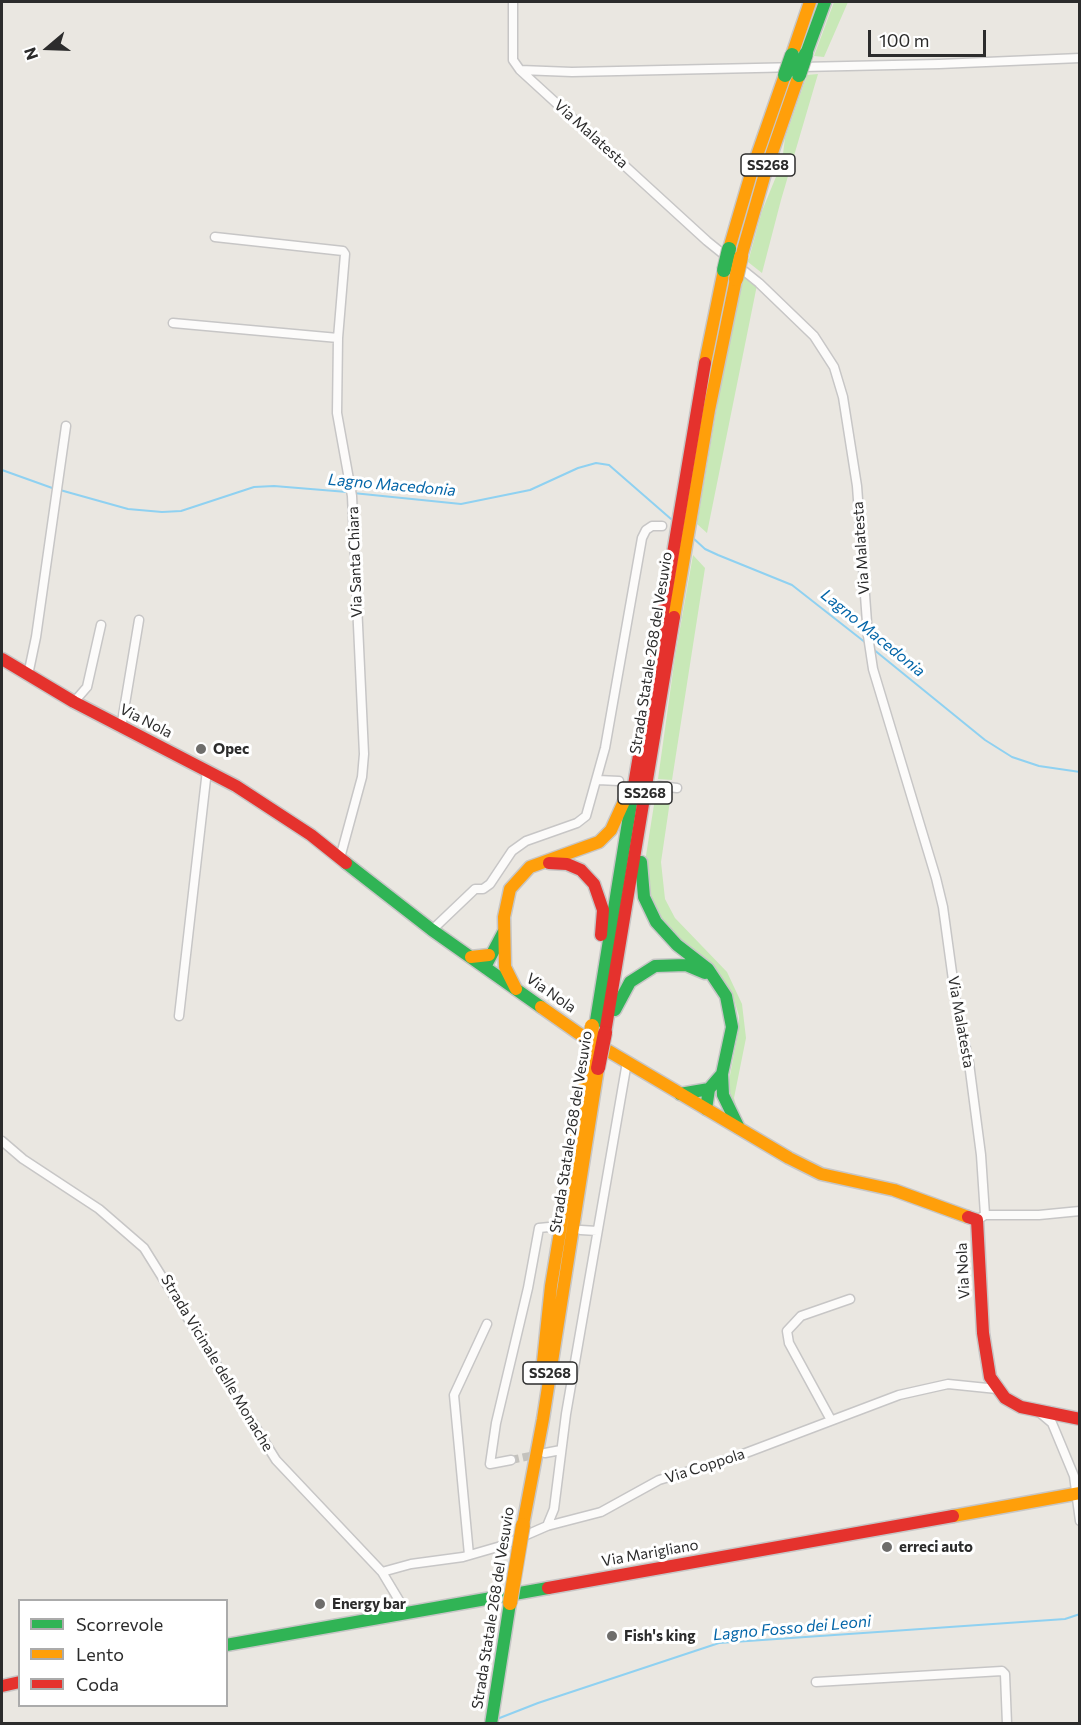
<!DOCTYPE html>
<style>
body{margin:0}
#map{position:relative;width:1081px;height:1725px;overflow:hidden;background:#eae7e1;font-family:Commissioner,sans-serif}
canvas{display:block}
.frame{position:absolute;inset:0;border:3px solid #2c2c2c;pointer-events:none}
.legend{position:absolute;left:18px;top:1599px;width:210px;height:108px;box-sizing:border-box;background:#fff;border:2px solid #ababab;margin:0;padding:8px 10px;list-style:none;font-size:18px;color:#2c2c2c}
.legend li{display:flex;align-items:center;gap:12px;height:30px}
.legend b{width:30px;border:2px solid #ababab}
.north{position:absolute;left:18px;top:18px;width:60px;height:60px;-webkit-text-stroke:4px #fff;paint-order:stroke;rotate:251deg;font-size:16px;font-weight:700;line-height:24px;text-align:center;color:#2c2c2c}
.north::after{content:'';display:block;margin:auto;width:21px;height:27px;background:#2c2c2c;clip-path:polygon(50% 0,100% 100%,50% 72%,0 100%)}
.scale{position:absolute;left:868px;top:30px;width:118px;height:27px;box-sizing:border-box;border:3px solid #2c2c2c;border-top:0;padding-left:8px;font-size:18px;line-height:21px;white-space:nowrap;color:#2c2c2c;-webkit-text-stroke:4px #fff;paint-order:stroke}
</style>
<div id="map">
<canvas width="1081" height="1725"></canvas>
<div class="frame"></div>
<ul class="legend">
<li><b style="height:8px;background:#30b455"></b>Scorrevole</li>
<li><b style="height:8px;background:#ff9f0a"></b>Lento</li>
<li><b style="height:8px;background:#e5322d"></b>Coda</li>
</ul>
<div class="north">N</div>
<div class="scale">100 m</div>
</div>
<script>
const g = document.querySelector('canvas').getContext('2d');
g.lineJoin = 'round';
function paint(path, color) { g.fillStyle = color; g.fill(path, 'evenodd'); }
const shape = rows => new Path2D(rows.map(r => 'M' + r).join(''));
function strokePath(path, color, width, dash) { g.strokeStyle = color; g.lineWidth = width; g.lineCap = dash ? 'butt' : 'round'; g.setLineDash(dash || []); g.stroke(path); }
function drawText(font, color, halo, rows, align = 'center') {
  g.font = font + ' Commissioner,sans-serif'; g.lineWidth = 6; g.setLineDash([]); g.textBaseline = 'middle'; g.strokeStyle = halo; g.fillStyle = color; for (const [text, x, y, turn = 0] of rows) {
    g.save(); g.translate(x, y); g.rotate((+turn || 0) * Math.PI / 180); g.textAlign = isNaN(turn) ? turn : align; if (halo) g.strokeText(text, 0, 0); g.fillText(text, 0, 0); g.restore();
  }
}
const green = shape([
 [834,2,848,2,824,57,814,56],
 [818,74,781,200,762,273,748,262,762,211,782,162,785,138,807,75],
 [744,275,757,285,707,533,697,524,719,395],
 [693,555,705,568,672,780,658,779,675,657],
 [656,792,671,794,661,862,665,899,675,918,727,972,742,1004,746,1038,734,1098,741,1123,731,1106,727,1091,739,1028,739,1016,733,996,715,970,672,936,660,922,647,892,645,862]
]);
const stream = shape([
 [2,470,55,489],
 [60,490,128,509,162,512,181,511,254,487,274,486,347,492],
 [353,493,461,504,530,490,578,468,596,463,609,465,671,519],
 [693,538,705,549,718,555,792,585,866,643],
 [873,649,985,740,1012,757,1039,766,1080,772],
 [497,1719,538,1703,719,1643,1065,1619,1080,1614]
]);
const streetTunnel = shape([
 [511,1460,539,1454]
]);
const street = shape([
 [513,2,513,60,520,70,572,72,939,64,1080,58],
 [520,70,707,241,759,283,814,336,834,367,843,397,857,486,868,636,873,669,936,878,943,907,956,1002,969,1063,981,1155,985,1215,977,1220],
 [215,237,343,251,345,254,338,338,337,413,352,496,364,754,362,777,340,858],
 [173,323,338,338],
 [28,675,36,637,66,426],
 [74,702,87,687,101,625],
 [121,728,139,620],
 [598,780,619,781],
 [659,786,677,788],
 [432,930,475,889,483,889,490,884,512,851,526,841,577,823,586,816,605,748,642,538,646,530,652,526,662,526],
 [179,1016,207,770],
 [2,1141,23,1159,99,1209,144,1248,276,1460,382,1572,406,1612],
 [985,1215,1039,1215,1080,1211],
 [581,1230,597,1231],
 [1039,1412,1052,1423,1074,1476,1080,1521],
 [831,1420,789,1343,787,1331,801,1316,850,1299],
 [545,1453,561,1450],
 [511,1460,490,1464,496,1423,528,1288,539,1228,549,1227],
 [547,1526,554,1509,566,1414,627,1062],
 [469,1555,454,1395,487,1324],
 [382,1572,411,1564,463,1557,501,1546,547,1526,601,1512,659,1480,730,1459,899,1395,948,1384,997,1389],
 [816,1682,1002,1671,1005,1674,1007,1724]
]);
const fast = shape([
 [806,54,825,2],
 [641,862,644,897,656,922,677,945,708,969,726,996,732,1027,722,1074,723,1095,739,1128],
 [346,863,432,930,541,1007],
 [485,967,503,933],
 [615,1010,630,982,655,966,686,965,705,973],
 [595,1027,634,785],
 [680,1094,709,1089],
 [706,1109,709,1089,722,1074],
 [226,1645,548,1588],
 [491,1724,510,1603]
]);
const slow = shape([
 [792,55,810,2],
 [729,249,753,167,785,75],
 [741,257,766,170,799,75],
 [705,363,724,270],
 [674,617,709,410,736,279],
 [471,957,489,955],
 [516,989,505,967,504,917,510,889,530,867,599,842,611,830,626,797],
 [541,1007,578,1033,789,1158,821,1174,894,1190,968,1217],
 [543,1362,551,1286,588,1063],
 [953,1516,1080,1493],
 [523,1525,543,1419,598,1068]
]);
const jam = shape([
 [2,659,74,702,236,786,311,835,346,863],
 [634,785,705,363],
 [549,863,567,864,581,870,594,884,603,910,601,935],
 [605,1033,674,617],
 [968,1217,977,1220,983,1333,990,1377,1005,1398,1021,1407,1080,1419],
 [548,1588,953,1516],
 [2,1686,20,1682]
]);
const fastBridge = shape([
 [785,75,792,55],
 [799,75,806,54],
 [724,270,729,249]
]);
const slowBridge = shape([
 [736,279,741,257],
 [588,1063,592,1026],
 [510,1603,523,1525]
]);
const jamBridge = shape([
 [598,1068,605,1033]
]);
const markers = [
 [201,749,6,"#6e6d6b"],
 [887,1547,6,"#6e6d6b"],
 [320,1604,6,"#6e6d6b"],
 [612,1636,6,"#6e6d6b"]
];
const shields = [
 [768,165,54],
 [645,793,54],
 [550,1373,54]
];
const shieldNames = [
 ["SS268",768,165],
 ["SS268",645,793],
 ["SS268",550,1373]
];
const streetNames = [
 ["Via Malatesta",591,134,42],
 ["Via Malatesta",861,548,-94],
 ["Via Santa Chiara",355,562,-92],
 ["Strada Statale 268 del Vesuvio",651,653,-81],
 ["Via Nola",146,721,27],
 ["Via Nola",551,993,35],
 ["Via Malatesta",961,1022,80],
 ["Strada Statale 268 del Vesuvio",571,1132,-81],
 ["Via Nola",963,1271,-93],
 ["Strada Vicinale delle Monache",217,1363,59],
 ["Via Coppola",705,1466,-18],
 ["Via Marigliano",650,1553,-10],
 ["Strada Statale 268 del Vesuvio",493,1608,-81]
];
const poiNames = [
 ["Opec",213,749],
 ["erreci auto",899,1547],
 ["Energy bar",332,1604],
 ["Fish's king",624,1636]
];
const waterNames = [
 ["Lagno Macedonia",392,485,5],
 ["Lagno Macedonia",873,633,39],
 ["Lagno Fosso dei Leoni",792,1628,-5]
];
paint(green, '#c8e8b7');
strokePath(stream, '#8fd1f1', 2);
strokePath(streetTunnel, '#c4c2bd', 8, [8, 4]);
strokePath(street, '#c7c6c6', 11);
strokePath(fast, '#c7c6c6', 15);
strokePath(slow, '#c7c6c6', 15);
strokePath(jam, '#c7c6c6', 15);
strokePath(street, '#fcfbfa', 8);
strokePath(fast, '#30b455', 12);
strokePath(slow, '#ff9f0a', 12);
strokePath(jam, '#e5322d', 12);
strokePath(fastBridge, '#c6c4c2', 16, []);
strokePath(slowBridge, '#c6c4c2', 16, []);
strokePath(jamBridge, '#c6c4c2', 16, []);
strokePath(fastBridge, '#30b455', 14);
strokePath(slowBridge, '#ff9f0a', 14);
strokePath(jamBridge, '#e5322d', 14);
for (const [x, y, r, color] of markers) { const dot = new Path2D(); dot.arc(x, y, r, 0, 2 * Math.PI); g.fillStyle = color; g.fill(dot); strokePath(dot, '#fff', 2); }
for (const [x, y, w] of shields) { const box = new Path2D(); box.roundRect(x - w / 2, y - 11, w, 22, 4.5); g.fillStyle = '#fff'; g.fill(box); strokePath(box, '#2c2c2c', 1.5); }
drawText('bold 14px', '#2c2c2c', null, shieldNames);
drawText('15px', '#2c2c2c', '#fff', streetNames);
drawText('bold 15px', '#2c2c2c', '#fff', poiNames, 'left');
drawText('italic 16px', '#0365a8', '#fff', waterNames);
</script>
